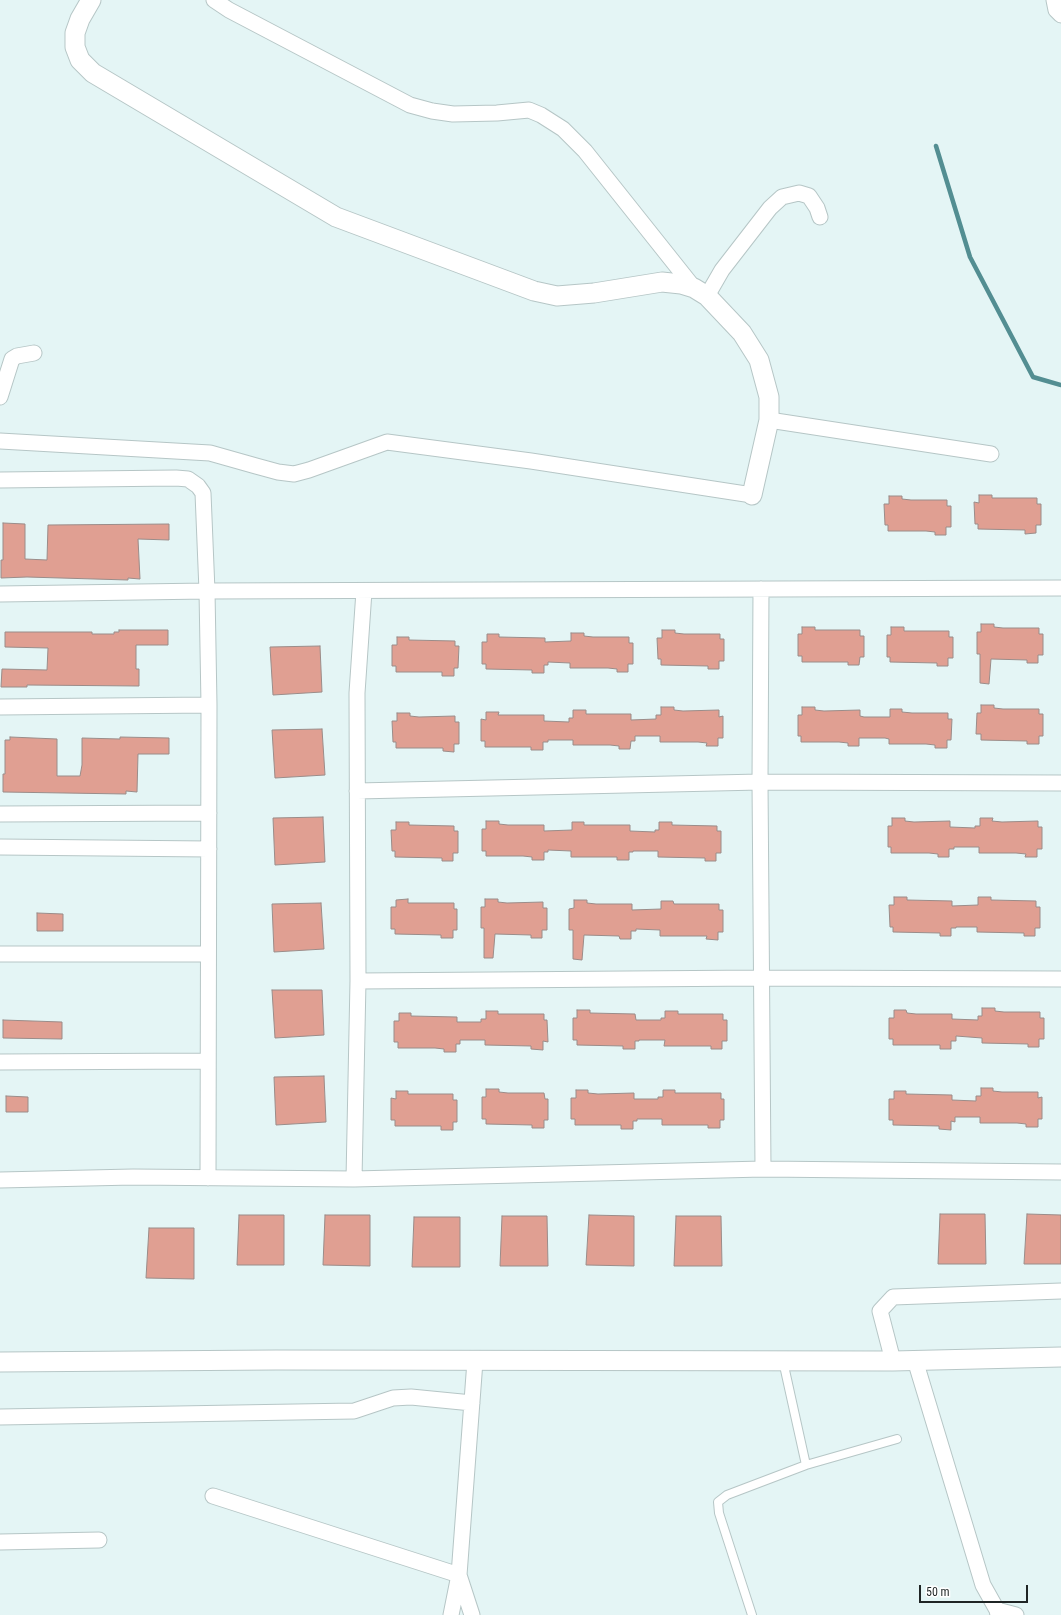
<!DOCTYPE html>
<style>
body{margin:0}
#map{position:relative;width:1061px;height:1615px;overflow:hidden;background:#e4f5f5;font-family:"Roboto Condensed",sans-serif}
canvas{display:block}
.scale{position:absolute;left:919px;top:1585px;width:109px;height:18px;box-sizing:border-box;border:2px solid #1f2525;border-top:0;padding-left:5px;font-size:12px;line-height:14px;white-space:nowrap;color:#1f2525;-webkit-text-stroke:3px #fff;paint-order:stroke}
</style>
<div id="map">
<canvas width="1061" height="1615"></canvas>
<div class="scale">50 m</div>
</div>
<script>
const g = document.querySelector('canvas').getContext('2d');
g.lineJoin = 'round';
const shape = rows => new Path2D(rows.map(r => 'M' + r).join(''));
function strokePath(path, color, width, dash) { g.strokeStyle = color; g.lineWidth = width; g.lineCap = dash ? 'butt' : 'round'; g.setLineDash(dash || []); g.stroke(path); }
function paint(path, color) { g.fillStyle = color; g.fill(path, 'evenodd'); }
const stream = shape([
 [936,146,970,257,1033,377,1061,385]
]);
const building = shape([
 [979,495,992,495,992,498,1037,498,1037,504,1041,504,1041,525,1036,525,1036,533,1025,534,1025,530,978,529,978,524,975,524,974,502,979,503,979,495],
 [889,496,902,496,902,499,911,500,947,500,947,506,951,506,951,527,946,527,946,535,935,535,935,532,926,531,888,531,888,525,885,525,884,504,889,504,889,496],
 [3,523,25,524,25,559,47,560,48,525,169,524,169,540,138,539,140,579,128,578,128,580,27,577,1,578,1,560,3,560,3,523],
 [981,624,994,624,994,627,1003,628,1039,628,1039,634,1043,634,1043,655,1038,655,1038,663,1027,663,1027,660,991,659,989,684,980,683,980,654,977,654,977,632,981,632,981,624],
 [802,627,815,627,815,630,860,630,860,636,864,636,864,657,860,657,859,665,848,665,848,662,802,662,802,656,798,656,798,634,802,634,802,627],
 [891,627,904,627,904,631,949,631,949,637,953,637,953,658,948,658,948,666,937,666,937,663,890,662,890,657,887,657,887,635,891,635,891,627],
 [119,630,168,630,168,645,136,645,136,669,139,669,139,686,27,685,27,687,1,687,2,669,47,670,48,648,5,647,5,632,92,632,92,634,114,634,114,632,119,632,119,630],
 [662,630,675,630,675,633,684,634,720,634,720,639,724,639,724,661,719,661,719,669,708,669,708,666,661,665,661,659,658,659,657,638,662,638,662,630],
 [571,633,584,633,584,636,593,637,629,637,629,643,633,643,633,664,628,664,628,672,617,672,617,669,608,668,570,668,570,663,548,662,548,665,544,665,544,673,532,673,532,670,486,669,486,664,482,664,482,642,487,642,487,634,499,634,499,637,545,638,545,642,571,641,571,633],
 [397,637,409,637,409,640,455,641,455,646,459,646,458,668,454,668,454,676,442,676,442,672,396,672,396,666,392,666,392,645,397,645,397,637],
 [320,646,322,692,273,695,270,647,320,646],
 [981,705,994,705,994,708,1003,709,1039,709,1039,714,1043,714,1043,736,1039,736,1039,744,1027,744,1027,741,981,740,981,734,976,734,977,713,981,713,981,705],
 [661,707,674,707,674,710,683,711,719,710,719,717,723,716,723,738,718,738,718,746,706,746,707,743,698,742,660,742,660,736,635,736,635,741,631,741,630,749,619,749,619,746,610,745,573,745,573,740,548,740,548,742,543,742,543,750,531,750,531,747,485,747,485,741,481,741,481,719,486,720,486,712,499,712,498,715,544,715,544,721,569,722,569,718,573,718,573,710,586,710,586,714,631,714,631,720,656,719,656,715,661,715,661,707],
 [802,707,815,707,815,710,824,711,860,710,860,716,864,717,890,717,890,709,902,709,902,712,912,713,948,713,948,719,952,719,951,740,947,740,947,748,935,748,935,745,926,744,889,744,889,739,885,738,859,738,859,746,848,746,848,743,839,742,801,742,801,736,798,736,798,715,802,715,802,707],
 [397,713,410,713,410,716,419,717,455,716,455,722,459,722,459,744,454,744,454,752,443,751,443,748,396,748,396,742,393,742,392,721,397,721,397,713],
 [322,729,325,775,275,778,272,730,322,729],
 [10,737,57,739,57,776,80,776,82,765,82,738,120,739,120,737,169,738,169,754,138,754,137,792,126,791,126,794,3,792,3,774,5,774,5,740,10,740,10,737],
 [323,817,325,862,275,865,273,818,323,817],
 [892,818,905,818,905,821,914,822,950,821,950,827,975,828,975,826,980,826,980,818,993,818,992,821,1002,822,1038,821,1038,827,1042,827,1042,849,1037,849,1037,857,1025,857,1026,854,1016,853,979,853,979,847,954,847,954,849,949,849,949,857,938,857,938,854,929,853,891,853,891,847,888,847,888,826,892,826,892,818],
 [486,821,499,821,499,824,508,825,544,825,544,831,572,830,572,822,584,822,584,825,630,825,630,831,655,832,655,830,659,830,659,822,672,822,672,825,717,826,717,831,721,831,721,853,716,853,716,861,705,861,705,858,658,857,658,851,633,851,633,852,629,852,629,860,617,860,617,857,571,857,571,851,548,850,548,852,544,852,544,860,532,860,532,857,523,856,486,856,486,851,482,851,482,829,486,829,486,821],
 [396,822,409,822,409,825,454,826,454,831,458,831,458,853,453,853,453,861,442,861,442,858,395,857,395,851,392,851,391,830,396,830,396,822],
 [894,897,907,897,907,900,952,901,952,906,978,905,978,897,991,897,991,900,1036,901,1036,907,1040,907,1040,928,1035,928,1035,936,1024,936,1024,933,977,932,977,927,956,927,956,928,951,928,951,936,940,936,940,933,893,932,893,927,890,927,889,905,894,905,894,897],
 [408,899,408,903,454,903,454,909,457,909,457,930,453,930,453,938,441,938,441,935,395,934,395,929,391,929,391,907,396,907,396,900,408,899],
 [485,899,498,899,498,902,507,903,543,902,543,908,547,908,547,930,542,930,542,938,531,938,531,935,495,934,493,958,484,958,484,928,481,928,481,907,485,907,485,899],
 [574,900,587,900,587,903,596,904,632,904,632,910,661,909,661,901,673,901,674,904,719,904,719,910,723,910,723,932,718,932,718,940,706,939,707,936,660,936,660,930,636,929,636,931,631,931,631,939,620,939,619,936,584,935,582,960,573,959,573,930,569,930,569,909,574,908,574,900],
 [321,903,324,949,274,952,272,904,321,903],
 [37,913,63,914,63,931,37,931,37,913],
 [272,990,322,990,324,1035,275,1038,272,990],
 [982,1008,995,1008,995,1011,1004,1012,1040,1012,1040,1018,1044,1018,1044,1039,1039,1039,1039,1047,1028,1047,1028,1044,982,1043,982,1038,956,1036,956,1041,951,1041,951,1049,940,1049,940,1045,893,1045,893,1039,889,1039,889,1018,894,1018,894,1010,906,1010,907,1013,916,1014,952,1014,952,1019,978,1020,978,1016,982,1016,982,1008],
 [577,1010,590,1010,590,1013,635,1014,636,1020,661,1020,661,1018,665,1018,665,1011,678,1011,678,1014,723,1014,723,1020,727,1020,727,1041,722,1041,722,1049,711,1049,711,1046,664,1046,665,1040,639,1040,639,1041,635,1041,635,1049,623,1049,623,1046,577,1045,577,1040,573,1040,573,1018,577,1018,577,1010],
 [486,1011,498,1011,498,1014,544,1014,544,1020,547,1020,548,1042,543,1041,543,1050,531,1049,531,1046,485,1045,485,1040,460,1040,460,1044,456,1044,456,1052,444,1052,444,1049,435,1048,398,1048,398,1042,394,1042,394,1021,399,1021,399,1013,411,1013,411,1016,457,1017,457,1022,481,1022,481,1019,486,1019,486,1011],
 [3,1020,62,1022,62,1039,3,1038,3,1020],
 [324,1076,326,1122,276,1125,274,1077,324,1076],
 [981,1088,993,1088,993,1091,1002,1092,1038,1092,1038,1098,1042,1097,1042,1119,1038,1119,1038,1127,1026,1127,1026,1124,1017,1123,980,1123,980,1117,955,1117,955,1122,951,1121,951,1130,939,1129,939,1126,893,1125,893,1120,889,1120,889,1099,894,1099,894,1091,906,1091,906,1094,952,1095,952,1100,976,1101,976,1096,981,1096,981,1088],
 [486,1089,499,1089,499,1092,508,1093,544,1093,545,1099,548,1099,548,1120,544,1120,544,1128,532,1128,532,1125,486,1124,486,1119,482,1119,482,1097,486,1097,486,1089],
 [576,1090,588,1090,588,1093,598,1094,634,1093,634,1099,658,1099,658,1097,663,1097,663,1090,675,1090,675,1093,721,1093,721,1099,724,1099,724,1120,720,1120,720,1128,708,1128,708,1125,662,1125,662,1119,637,1119,637,1121,633,1121,633,1129,621,1129,621,1125,575,1125,575,1119,571,1119,571,1098,576,1098,576,1090],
 [396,1091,408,1091,408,1094,453,1094,453,1100,457,1100,457,1122,453,1122,453,1130,441,1130,441,1126,395,1126,395,1120,391,1120,391,1098,396,1099,396,1091],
 [6,1096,28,1097,28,1112,6,1112,6,1096],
 [940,1214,985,1214,986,1264,938,1264,940,1214],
 [1027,1214,1061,1215,1061,1264,1024,1264,1027,1214],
 [239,1215,284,1215,284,1265,237,1265,239,1215],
 [325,1215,370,1215,370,1266,323,1265,325,1215],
 [589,1215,634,1216,634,1266,586,1265,589,1215],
 [502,1216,547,1216,548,1266,500,1266,502,1216],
 [676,1216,721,1216,722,1266,674,1266,676,1216],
 [414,1217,460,1217,460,1267,412,1267,414,1217],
 [149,1228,194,1228,194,1279,146,1278,149,1228]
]);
const service = shape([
 [806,1465,897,1439],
 [752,1615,719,1513,718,1502,727,1495,806,1465,783,1361]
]);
const minor = shape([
 [214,0,229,10,410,105,432,111,453,114,497,113,529,110,541,115,563,129,585,151,694,288],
 [1054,0,1056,10,1061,15],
 [707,296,722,270,770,208,782,197,799,193,809,196,817,208,820,217],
 [0,397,12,359,17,356,34,353],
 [769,420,991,454],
 [0,441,210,453,256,466,278,472,294,474,309,470,387,442,531,461,752,495],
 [0,480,176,478,188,479,198,486,203,493,207,591,209,705,208,1178],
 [761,589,760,782,763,1169],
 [0,594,207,591,1061,588],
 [0,707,209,705],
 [357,791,760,782,1061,783],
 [0,814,209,813],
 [0,847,209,849],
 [0,954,208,954],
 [358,981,761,978,1061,979],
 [0,1062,208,1061],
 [354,1179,358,981,357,693,364,591],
 [0,1180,133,1177,354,1179,763,1169,1061,1172],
 [915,1360,983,1585,997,1610,998,1615],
 [893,1361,880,1311,893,1297,1061,1291],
 [0,1417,354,1411,393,1398,411,1397,472,1403],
 [213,1496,459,1575,472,1615],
 [0,1542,99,1540],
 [997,1610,1016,1615],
 [451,1615,459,1575,475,1361]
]);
const tertiary = shape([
 [91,0,80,19,75,33,75,47,80,60,93,73,336,217,534,291,557,296,594,293,662,282,681,284,694,288,707,296,742,333,759,360,769,397,769,420,752,495],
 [0,1362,276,1360,893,1361,1061,1357]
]);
strokePath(stream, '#538e92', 4.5);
paint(building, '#e09f92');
strokePath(building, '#9a8c89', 1);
strokePath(service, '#b6c6c6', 10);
strokePath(minor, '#b6c6c6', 17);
strokePath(tertiary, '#b6c6c6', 21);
strokePath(service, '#fff', 8);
strokePath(minor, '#fff', 15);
strokePath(tertiary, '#fff', 19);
</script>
